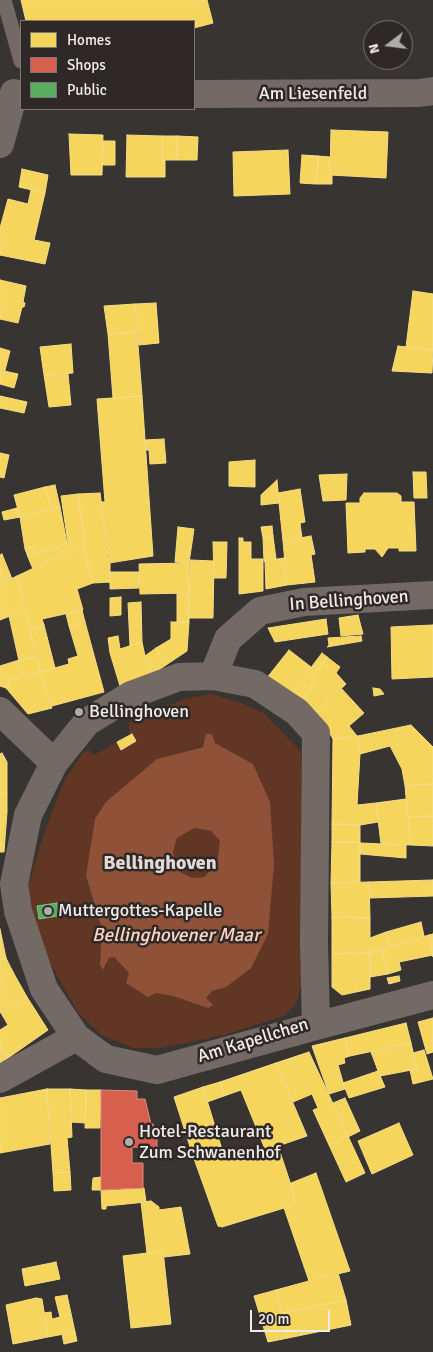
<!DOCTYPE html>
<style>
body{margin:0}
#map{position:relative;width:433px;height:1352px;overflow:hidden;background:#373432;font-family:Signika,sans-serif}
canvas{display:block}
.legend{position:absolute;left:20px;top:20px;width:175px;height:90px;box-sizing:border-box;background:#2e2927;border:1px solid #7c7775;margin:0;padding:6px 9px;list-style:none;font-size:15px;color:#f0ecea}
.legend li{display:flex;align-items:center;gap:10px;height:25px}
.legend b{width:25px;border:1px solid #7c7775}
.north{position:absolute;left:363px;top:20px;width:50px;height:50px;box-sizing:border-box;background:#2e2927;border:1px solid #7c7775;border-radius:50%;rotate:255deg;font-size:14px;font-weight:700;line-height:20px;text-align:center;color:#f0ecea}
.north::after{content:'';display:block;margin:auto;width:18px;height:22px;background:#afacaa;clip-path:polygon(50% 0,100% 100%,50% 72%,0 100%)}
.scale{position:absolute;left:250px;top:1310px;width:80px;height:22px;box-sizing:border-box;border:2px solid #f0ecea;border-top:0;padding-left:6px;font-size:15px;line-height:18px;white-space:nowrap;color:#f0ecea;-webkit-text-stroke:4px #2e2927;paint-order:stroke}
</style>
<div id="map">
<canvas width="433" height="1352"></canvas>
<ul class="legend">
<li><b style="height:14px;background:#f6d55c"></b>Homes</li>
<li><b style="height:14px;background:#d6604d"></b>Shops</li>
<li><b style="height:14px;background:#5aae61"></b>Public</li>
</ul>
<div class="north">N</div>
<div class="scale">20 m</div>
</div>
<script>
const g = document.querySelector('canvas').getContext('2d');
g.lineJoin = 'round';
function paint(path, color) { g.fillStyle = color; g.fill(path, 'evenodd'); }
const shape = rows => new Path2D(rows.map(r => 'M' + r).join(''));
function strokePath(path, color, width, dash) { g.strokeStyle = color; g.lineWidth = width; g.lineCap = dash ? 'butt' : 'round'; g.setLineDash(dash || []); g.stroke(path); }
function drawText(font, color, halo, rows, align = 'center') {
  g.font = font + ' Signika,sans-serif'; g.lineWidth = 5; g.setLineDash([]); g.textBaseline = 'middle'; g.strokeStyle = halo; g.fillStyle = color; for (const [text, x, y, turn = 0] of rows) {
    g.save(); g.translate(x, y); g.rotate((+turn || 0) * Math.PI / 180); g.textAlign = isNaN(turn) ? turn : align; if (halo) g.strokeText(text, 0, 0); g.fillText(text, 0, 0); g.restore();
  }
}
const green = shape([
 [212,694,244,704,265,714,301,752,302,921,301,984,296,1005,284,1016,224,1035,161,1048,134,1048,103,1036,78,1013,39,943,27,888,45,831,64,781,82,754,89,750,94,755,130,734,128,723,184,699],
 [215,743,253,764,226,987,212,991,206,998,208,1008,173,996,156,993,129,973,114,957,109,958,104,970,100,963,102,929,86,876,157,759],
 [194,828,211,831,221,841,217,864,204,877,192,878,178,871,173,852,177,838]
]);
const water = shape([
 [206,734,212,734,215,743,253,764,270,802,274,864,268,934,251,968,226,987,212,991,206,998,213,1005,208,1008,173,996,156,993,148,997,126,983,129,973,114,957,109,958,103,970,100,964,102,929,86,876,95,819,106,802,157,759,203,747],
 [194,828,211,831,220,841,217,864,204,877,192,878,178,871,173,852,177,838]
]);
const homes = shape([
 [21,0,207,0,213,23,194,28,194,21,26,21,21,0],
 [331,130,388,132,386,178,330,175,331,130],
 [69,134,103,135,102,175,71,175,69,134],
 [127,135,162,136,162,160,165,160,165,177,126,177,127,135],
 [162,136,177,136,177,160,162,160,162,136],
 [177,136,198,137,197,160,177,160,177,136],
 [103,141,115,141,115,165,102,165,103,141],
 [288,150,290,194,234,196,233,152,288,150],
 [302,155,318,156,316,184,300,183,302,155],
 [318,156,330,157,330,175,332,175,332,184,316,184,318,156],
 [22,169,48,175,45,193,19,187,22,169],
 [31,190,45,193,34,240,50,243,45,264,0,255,0,228,8,199,28,204,31,190],
 [0,280,26,286,23,302,25,303,24,307,22,307,18,323,0,319,0,280],
 [413,291,433,294,433,350,406,347,413,291],
 [156,303,159,343,139,345,135,304,156,303],
 [135,304,137,332,108,334,104,306,135,304],
 [137,332,142,396,113,398,108,334,137,332],
 [71,344,73,373,44,375,40,347,71,344],
 [398,346,433,350,432,373,392,371,398,346],
 [0,348,10,351,4,374,0,372,0,348],
 [4,371,18,374,14,388,0,384,0,372,4,374,4,371],
 [68,374,71,405,49,407,44,375,68,374],
 [0,396,27,402,24,413,0,408,0,396],
 [142,396,153,556,109,563,101,502,105,502,97,399,142,396],
 [164,439,166,463,150,464,149,450,146,450,145,440,164,439],
 [0,453,9,455,4,478,0,477,0,453],
 [255,460,255,487,229,486,229,462,255,460],
 [413,472,426,472,427,498,414,498,413,472],
 [347,474,346,500,323,501,319,475,347,474],
 [277,480,279,503,261,505,261,495,277,480],
 [55,485,60,507,51,509,45,487,55,485],
 [45,487,51,509,20,517,14,495,45,487],
 [300,489,305,522,300,523,302,538,283,541,278,493,300,489],
 [100,493,110,563,110,582,93,583,84,549,85,544,78,494,100,493],
 [364,493,397,493,401,496,401,502,414,502,416,551,399,551,399,548,388,548,382,557,375,549,365,549,365,552,348,553,346,503,360,503,360,498,364,493],
 [78,494,85,544,33,569,28,557,68,543,61,496,78,494],
 [60,507,67,543,36,554,33,546,25,549,20,517,60,507],
 [17,508,20,517,4,520,2,512,17,508],
 [272,526,273,536,263,538,261,527,272,526],
 [178,527,194,529,189,563,175,562,178,527],
 [273,536,276,559,264,561,263,538,273,536],
 [311,536,315,554,311,555,315,582,287,585,283,541,311,536],
 [239,538,243,538,243,542,251,542,251,559,263,559,263,591,239,594,239,538],
 [213,542,227,542,226,578,214,578,213,542],
 [85,544,84,549,93,583,77,589,83,610,42,619,44,625,30,629,17,576,85,544],
 [33,546,36,554,28,557,25,549,33,546],
 [2,554,12,579,0,584,0,555,2,554],
 [284,558,287,585,266,589,265,561,264,561,284,558],
 [190,560,214,561,213,618,189,618,190,560],
 [189,563,189,593,140,594,139,564,189,563],
 [110,572,139,572,139,588,110,589,110,572],
 [17,576,25,610,0,620,0,584,17,576],
 [189,593,189,622,177,622,177,594,189,593],
 [121,597,121,615,110,616,110,598,121,597],
 [141,602,142,642,130,646,128,603,141,602],
 [25,610,37,656,19,661,9,616,25,610],
 [82,610,85,622,69,626,66,614,82,610],
 [358,615,363,634,341,636,339,618,358,615],
 [326,619,328,634,275,642,268,628,326,619],
 [85,622,104,692,52,706,40,672,69,664,68,659,78,656,69,626,85,622],
 [171,622,189,622,187,651,166,665,156,648,171,639,171,622],
 [44,625,55,668,40,672,30,629,44,625],
 [433,625,433,677,392,679,391,627,433,625],
 [118,636,120,649,142,642,145,656,153,674,120,686,110,653,108,638,118,636],
 [361,636,362,641,327,647,329,645,328,638,361,636],
 [156,648,166,665,153,674,145,656,156,648],
 [289,650,311,667,291,694,266,679,289,650],
 [322,653,327,657,312,677,316,680,300,702,291,694,322,653],
 [37,656,40,672,24,676,19,661,37,656],
 [327,657,340,667,336,673,346,684,315,714,300,702,316,680,312,677,327,657],
 [19,660,24,676,10,680,6,688,0,686,0,666,19,660],
 [40,672,52,708,28,714,6,688,10,680,40,672],
 [341,688,364,713,349,726,357,736,333,739,325,725,315,714,341,688],
 [373,688,380,689,384,694,374,696,373,688],
 [411,725,433,747,433,784,405,786,402,769,390,746,360,754,358,736,411,725],
 [132,734,136,741,121,750,117,742,132,734],
 [358,736,360,754,357,805,376,803,378,822,360,825,332,824,333,739,358,736],
 [2,753,7,762,7,794,0,793,0,754,2,753],
 [433,784,433,816,408,818,405,786,433,784],
 [0,793,7,794,7,812,0,811,0,793],
 [406,799,411,845,381,844,376,803,406,799],
 [0,811,7,812,4,852,0,852,0,811],
 [433,816,433,846,411,845,408,818,433,816],
 [332,824,360,825,360,842,332,842,332,824],
 [332,842,360,842,360,882,331,883,332,842],
 [360,843,406,845,406,858,360,854,360,843],
 [433,880,433,896,370,898,369,882,433,880],
 [369,882,370,918,332,917,331,883,369,882],
 [332,917,370,918,370,938,386,932,390,947,370,953,332,954,332,917],
 [421,922,424,936,390,947,386,932,421,922],
 [0,929,6,958,0,960,0,929],
 [433,934,433,957,429,935,433,934],
 [429,935,433,955,399,962,401,970,388,974,382,949,429,935],
 [382,949,388,974,370,977,370,953,382,949],
 [370,953,370,989,342,995,332,987,332,954,370,953],
 [6,958,13,972,0,978,0,960,6,958],
 [13,972,27,997,0,1013,0,978,13,972],
 [399,976,400,981,389,984,387,978,399,976],
 [27,997,48,1030,8,1058,0,1046,0,1030,8,1025,1,1013,27,997],
 [433,1018,433,1052,427,1054,418,1022,433,1018],
 [406,1023,411,1043,350,1056,345,1038,406,1023],
 [345,1038,350,1056,344,1058,345,1063,338,1065,345,1089,329,1094,312,1046,345,1038],
 [411,1043,417,1069,380,1076,371,1052,411,1043],
 [0,1046,8,1058,0,1063,0,1046],
 [424,1050,433,1079,413,1084,410,1070,417,1069,413,1053,424,1050],
 [309,1052,348,1136,329,1145,313,1110,318,1108,312,1094,293,1102,276,1063,309,1052],
 [276,1063,307,1136,278,1146,294,1194,294,1205,222,1227,218,1226,192,1153,221,1146,226,1161,265,1149,241,1090,224,1096,220,1082,276,1063],
 [378,1071,385,1087,349,1098,343,1083,378,1071],
 [220,1082,224,1096,207,1102,203,1087,220,1082],
 [203,1087,221,1146,192,1153,174,1097,203,1087],
 [47,1089,50,1144,0,1153,0,1098,47,1089],
 [47,1089,70,1089,72,1137,67,1138,70,1172,53,1173,47,1089],
 [70,1089,86,1090,85,1123,71,1122,70,1089],
 [86,1090,101,1090,100,1128,85,1128,86,1090],
 [345,1098,360,1131,348,1137,333,1103,345,1098],
 [399,1123,413,1155,372,1174,358,1141,399,1123],
 [348,1136,365,1173,346,1182,329,1145,348,1136],
 [70,1172,71,1190,54,1191,53,1173,70,1172],
 [316,1173,350,1271,309,1281,284,1208,294,1205,294,1194,291,1183,316,1173],
 [101,1177,101,1190,92,1190,93,1178,101,1177],
 [120,1188,144,1188,146,1202,106,1206,106,1209,102,1209,101,1190,120,1190,120,1188],
 [151,1201,159,1207,159,1210,181,1207,190,1254,164,1257,163,1251,147,1253,141,1202,151,1201],
 [163,1251,171,1324,131,1328,123,1256,163,1251],
 [56,1262,60,1279,25,1286,22,1269,56,1262],
 [338,1273,346,1300,282,1313,276,1290,338,1273],
 [276,1290,288,1338,268,1342,254,1296,276,1290],
 [67,1295,75,1332,48,1337,44,1313,51,1312,52,1319,60,1317,55,1297,67,1295],
 [36,1298,42,1299,48,1337,13,1344,6,1305,36,1298],
 [346,1300,351,1325,288,1338,282,1313,346,1300],
 [75,1332,77,1341,64,1344,62,1334,75,1332]
]);
const shops = shape([
 [101,1090,137,1091,137,1099,145,1099,151,1124,153,1124,157,1136,157,1148,132,1147,132,1163,143,1163,143,1188,101,1190,101,1090]
]);
const public = shape([
 [57,903,58,916,39,919,37,906,57,903]
]);
const service = shape([
 [4,0,21,61]
]);
const minor = shape([
 [194,94,419,93,433,91],
 [0,144,14,93],
 [213,676,255,684,297,712,316,733,314,942,316,1026,157,1070,106,1059,76,1037,44,989,18,911,14,884,28,815,54,763,87,722,131,695,179,677,213,676],
 [213,676,228,639,260,611,304,602,433,595],
 [0,711,54,763],
 [316,1026,433,995],
 [0,1079,76,1037]
]);
const markers = [
 [79,712,5,"#afacaa"],
 [48,911,5,"#afacaa"],
 [129,1142,5,"#afacaa"]
];
const streetNames = [
 ["Am Liesenfeld",313,94],
 ["In Bellinghoven",349,601,-4],
 ["Am Kapellchen",253,1041,-17]
];
const poiNames = [
 ["Bellinghoven",89,712],
 ["Muttergottes-Kapelle",58,911],
 ["Hotel-Restaurant",139,1132],
 ["Zum Schwanenhof",139,1153]
];
const waterNames = [
 ["Bellinghovener Maar",176,936]
];
const quarterNames = [
 ["Bellinghoven",160,864]
];
paint(green, '#613624');
paint(water, '#8f5239');
paint(homes, '#f6d55c');
strokePath(homes, '#f4dc87', 1);
paint(shops, '#d6604d');
strokePath(shops, '#de8a7c', 1);
paint(public, '#5aae61');
strokePath(public, '#87c18a', 1);
strokePath(service, '#736a66', 15);
strokePath(minor, '#736a66', 28);
for (const [x, y, r, color] of markers) { const dot = new Path2D(); dot.arc(x, y, r, 0, 2 * Math.PI); g.fillStyle = color; g.fill(dot); strokePath(dot, '#2e2927', 2); }
drawText('18px', '#f0ecea', '#2e2927', streetNames);
drawText('18px', '#f0ecea', '#2e2927', poiNames, 'left');
drawText('italic 19px', '#fed5c5', '#2e2927', waterNames);
drawText('bold 20px', '#e2dad7', '#2e2927', quarterNames);
</script>
